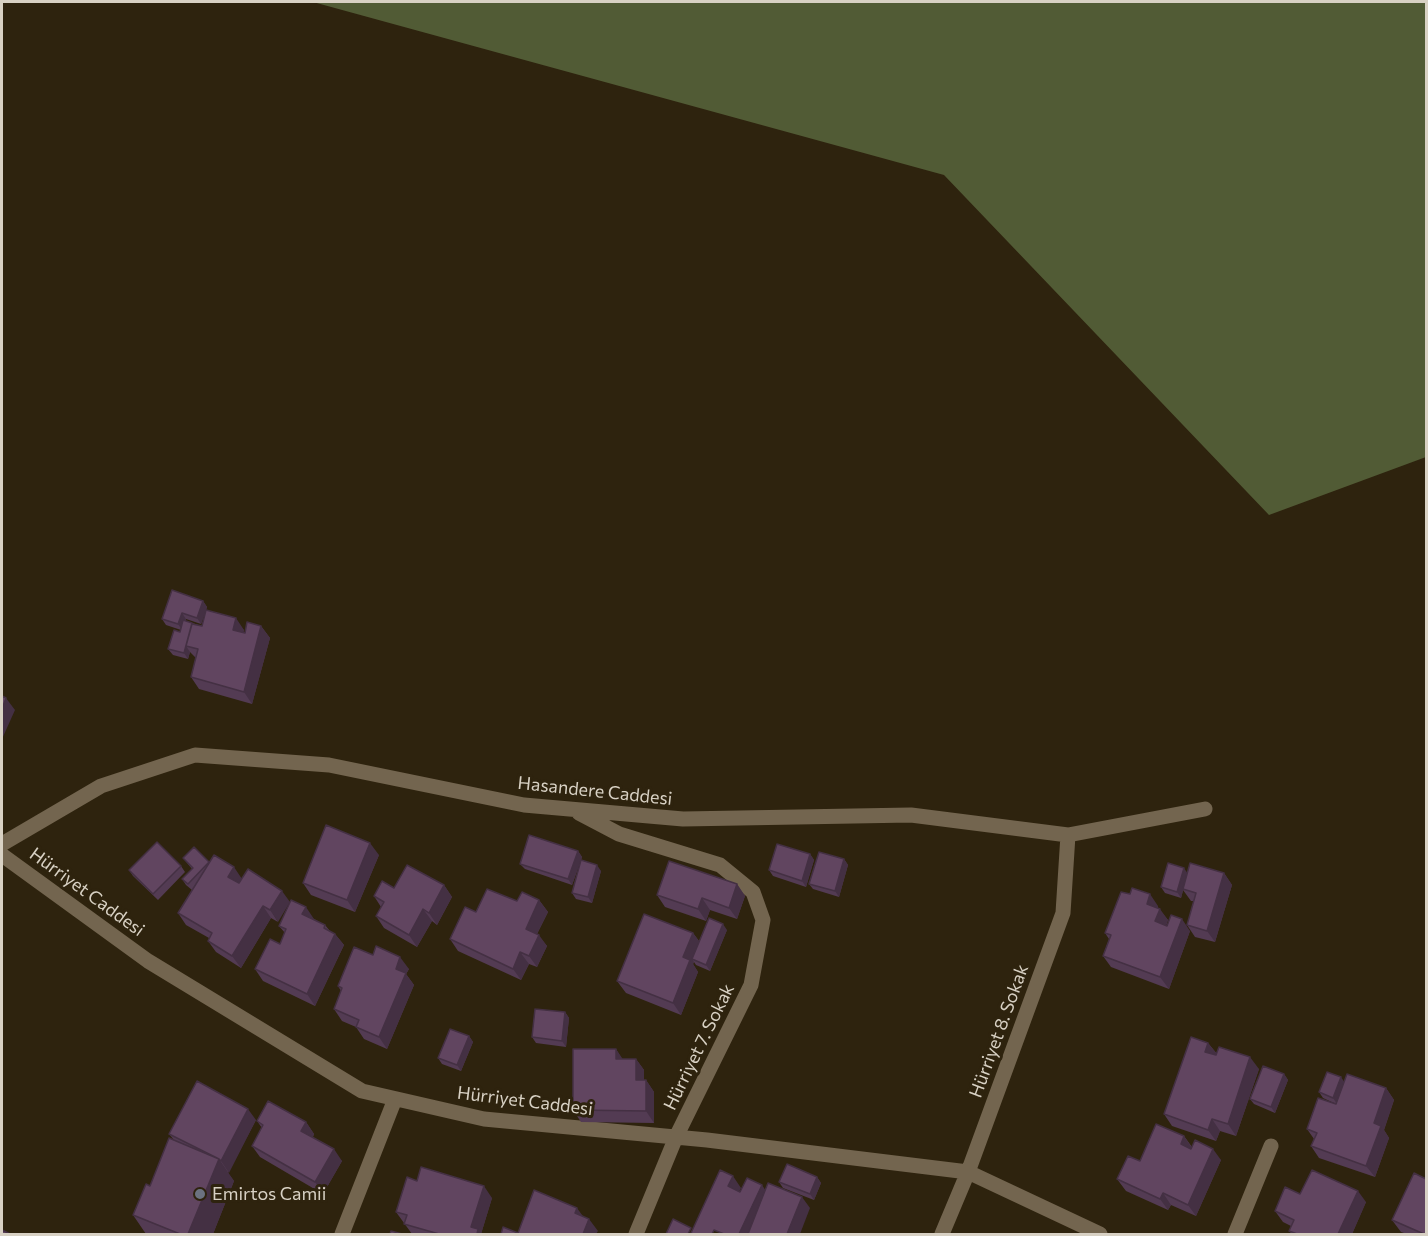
<!DOCTYPE html>
<meta charset="utf-8">
<style>
body{margin:0}
#map{position:relative;width:1428px;height:1236px;overflow:hidden;background:#2e230e;font-family:Commissioner,sans-serif}
canvas{display:block}
.frame{position:absolute;inset:0;border:3px solid #d8d1c4;pointer-events:none}
</style>
<div id="map">
<canvas width="1428" height="1236"></canvas>
<div class="frame"></div>
</div>
<script>
const g = document.querySelector('canvas').getContext('2d');
g.lineJoin = 'round';
function paint(path, color) { g.fillStyle = color; g.fill(path, 'evenodd'); }
const shape = rows => new Path2D(rows.map(r => 'M' + r).join(''));
function strokePath(path, color, width, dash) { g.strokeStyle = color; g.lineWidth = width; g.lineCap = dash ? 'butt' : 'round'; g.setLineDash(dash || []); g.stroke(path); }
function drawText(font, color, halo, rows, align = 'center') {
  g.font = font + ' Commissioner,sans-serif'; g.lineWidth = 6; g.setLineDash([]); g.textBaseline = 'middle'; g.strokeStyle = halo; g.fillStyle = color; for (const [text, x, y, turn = 0] of rows) {
    g.save(); g.translate(x, y); g.rotate((+turn || 0) * Math.PI / 180); g.textAlign = isNaN(turn) ? turn : align; if (halo) g.strokeText(text, 0, 0); g.fillText(text, 0, 0); g.restore();
  }
}
const forest = shape([
 [313,2,1426,2,1426,457,1269,515,944,175]
]);
const street = shape([
 [579,813,619,834,720,865,753,892,763,920,751,985,676,1137,636,1234],
 [2,844,101,786,195,755,329,765,524,805,683,819,911,815,1068,835,1205,809],
 [2,855,148,961,362,1091,484,1119,707,1140,968,1172,1100,1234],
 [342,1234,395,1099],
 [942,1234,968,1172,1063,913,1068,835],
 [1235,1234,1271,1146]
]);
const wall = shape([
 [203,601,207,607,206,610,244,630,243,633,245,633,261,626,270,638,252,704,199,689,191,677,196,658,190,652,188,659,173,655,168,649,181,630,166,625,162,619],
 [205,613,202,626,186,621,186,619,201,624],
 [578,851,582,857,581,860,601,871,592,903,576,899,572,893,581,860,572,885,525,869,520,864],
 [810,854,814,860,806,887,773,876,769,870],
 [379,855,355,912,311,895,303,883],
 [183,858,209,862,242,879,248,869,278,922,271,918,241,968,216,952,208,941,209,938,186,925,178,913,192,890,186,885,182,879,192,869],
 [844,859,848,865,839,897,813,889,809,884],
 [181,866,185,872,158,900,133,876,129,870],
 [1187,873,1224,873,1232,885,1215,942,1195,937,1187,925,1194,901,1191,901,1183,890,1181,898,1165,893,1161,887],
 [737,884,745,896,737,919,710,910,706,921,665,907,657,895],
 [444,885,452,897,437,925,432,921,417,947,384,928,376,916,381,907,374,896,394,888],
 [539,900,548,912,537,934,547,946,537,967,529,964,521,980,458,951,450,939,476,912,517,901],
 [1158,906,1158,908,1168,920,1166,926,1190,931,1169,989,1111,967,1103,956,1109,939,1105,933],
 [314,919,325,925,330,931,335,934,344,945,315,1006,263,981,255,969,280,944,285,933,279,926],
 [727,930,710,971,696,965,694,962,693,964,698,972,681,1015,626,993,617,981,693,933,699,941],
 [373,955,409,969,406,974,414,985,387,1049,364,1039,356,1027,342,1021,334,1009,341,991,338,986],
 [565,1012,569,1018,566,1047,536,1043,532,1037],
 [469,1036,473,1042,461,1071,442,1064,438,1058],
 [1208,1043,1217,1054,1259,1069,1236,1136,1220,1131,1216,1141,1172,1126,1164,1114],
 [616,1049,622,1059,636,1059,644,1070,644,1080,646,1080,654,1092,654,1123,581,1122,573,1110],
 [1284,1074,1288,1080,1275,1113,1254,1104,1250,1099],
 [1344,1082,1386,1088,1394,1100,1384,1130,1389,1138,1375,1177,1319,1158,1311,1146,1314,1139,1307,1129,1336,1104,1323,1098,1319,1092],
 [256,1120,228,1173,234,1181,213,1234,146,1234,133,1215,150,1186,174,1140,169,1134],
 [257,1121,306,1122,314,1134,313,1137,342,1161,323,1194,260,1157,252,1146,262,1128],
 [1184,1136,1192,1147,1221,1160,1196,1216,1171,1205,1168,1210,1126,1191,1117,1179,1140,1161],
 [817,1177,821,1183,814,1200,783,1188,779,1182],
 [417,1181,492,1198,481,1234,482,1234,412,1234,396,1212],
 [1300,1194,1366,1202,1352,1234,1292,1234,1289,1231,1291,1226,1283,1222,1275,1211],
 [1392,1220,1426,1234,1407,1234,1401,1232]
]);
const shadedWall = shape([
 [203,601,207,607,201,624,197,618],
 [182,613,186,619,182,630,178,624],
 [236,618,244,630,241,641,233,630],
 [192,623,196,629,186,646,190,652,188,659,184,653],
 [261,626,270,638,252,704,244,692],
 [6,698,15,710,2,739,2,709],
 [370,843,379,855,355,912,347,900],
 [578,851,582,857,572,885,568,879],
 [810,854,814,860,806,887,802,881],
 [844,859,848,865,839,897,835,891],
 [597,865,601,871,592,903,588,897],
 [234,867,242,879,237,888,228,877],
 [1184,868,1188,874,1181,898,1177,892],
 [1224,873,1232,885,1215,942,1207,931],
 [737,884,745,896,737,919,729,908],
 [444,885,452,897,437,925,429,913],
 [282,891,290,902,278,922,270,910],
 [1150,894,1158,906,1155,915,1147,904],
 [702,898,710,910,706,921,698,909],
 [539,900,548,912,534,940,526,929],
 [263,906,271,918,241,968,232,956],
 [306,907,314,919,310,926,302,914],
 [423,909,432,921,417,947,409,935],
 [1160,909,1168,920,1163,933,1155,921],
 [1182,919,1190,931,1169,989,1160,977],
 [723,924,727,930,710,971,706,965],
 [693,933,701,944,692,959,694,962,693,964,698,972,681,1015,673,1003,683,957],
 [335,934,344,945,315,1006,307,994],
 [539,935,547,946,537,967,529,956],
 [520,952,529,964,521,980,513,969],
 [400,957,409,969,406,974,414,985,387,1049,379,1037,396,969],
 [565,1012,569,1018,566,1047,562,1041],
 [469,1036,473,1042,461,1071,457,1065],
 [1208,1043,1217,1054,1213,1064,1205,1052],
 [616,1049,624,1061,616,1059],
 [1250,1057,1259,1069,1236,1136,1228,1124],
 [636,1059,644,1070,644,1092,636,1080],
 [1284,1074,1288,1080,1275,1113,1271,1107],
 [1341,1077,1345,1083,1337,1104,1333,1098],
 [646,1080,654,1092,654,1123,646,1111],
 [1386,1088,1394,1100,1384,1130,1389,1138,1375,1177,1366,1166,1374,1123],
 [248,1109,256,1120,229,1173,221,1161],
 [1212,1119,1220,1131,1216,1141,1208,1130],
 [306,1122,314,1134,310,1142,301,1131],
 [1184,1136,1192,1148,1189,1155,1181,1144],
 [334,1149,342,1161,323,1194,315,1182],
 [1213,1149,1221,1160,1196,1216,1188,1205],
 [219,1159,234,1181,213,1234,188,1234],
 [733,1176,741,1188,736,1198,728,1186],
 [817,1177,821,1183,814,1200,810,1194],
 [762,1185,770,1197,753,1234,739,1234],
 [484,1186,492,1198,481,1234,482,1234,476,1234,471,1227],
 [1358,1191,1366,1202,1352,1234,1338,1234],
 [1163,1193,1171,1205,1168,1210,1160,1199],
 [802,1197,810,1208,800,1234,787,1234],
 [577,1208,585,1219,575,1213],
 [589,1219,598,1231,596,1234,583,1234]
]);
const building = shape([
 [172,590,203,601,197,618,182,613,178,624,162,619,172,590],
 [206,610,236,618,233,630,245,633,247,622,261,626,244,692,191,677,198,649,186,646,192,624,202,626,206,610],
 [183,620,192,623,184,653,168,649,174,630,180,632,183,620],
 [2,696,6,698,2,709,2,696],
 [326,825,370,843,347,900,303,883,326,825],
 [529,835,578,851,568,879,520,864,529,835],
 [157,842,181,866,153,894,129,870,157,842],
 [777,844,810,854,802,881,769,870,777,844],
 [194,847,209,862,188,884,182,879,193,868,183,858,194,847],
 [819,852,844,859,835,891,809,884,819,852],
 [214,855,234,867,228,877,239,883,248,869,282,891,270,910,263,906,232,956,208,941,212,933,178,913,214,855],
 [581,860,597,865,588,897,572,893,581,860],
 [669,861,737,884,729,908,702,898,698,909,657,895,669,861],
 [1168,863,1184,868,1177,892,1161,887,1168,863],
 [1190,863,1224,873,1207,931,1187,925,1196,893,1183,889,1190,863],
 [407,865,444,885,429,913,423,909,409,935,376,916,384,902,374,896,382,881,394,888,407,865],
 [1132,888,1150,894,1147,904,1160,909,1155,921,1167,926,1171,915,1182,919,1160,977,1103,956,1111,935,1105,933,1121,892,1130,894,1132,888],
 [487,889,517,901,522,892,539,900,526,929,539,935,529,956,520,952,513,969,450,939,465,907,476,912,487,889],
 [291,900,306,907,302,914,325,925,324,928,335,934,307,994,255,969,270,939,280,944,286,929,279,926,291,900],
 [644,914,693,933,683,957,690,960,673,1003,617,981,644,914],
 [709,918,723,924,706,965,692,959,709,918],
 [376,946,400,957,396,969,406,973,379,1037,356,1027,359,1020,334,1009,342,988,338,986,354,947,373,955,376,946],
 [535,1009,565,1012,562,1041,532,1037,535,1009],
 [450,1029,469,1036,457,1065,438,1058,450,1029],
 [1191,1037,1208,1043,1205,1052,1216,1055,1219,1047,1250,1057,1228,1124,1212,1119,1208,1130,1164,1114,1191,1037],
 [573,1049,616,1049,616,1059,636,1059,636,1080,646,1080,646,1111,573,1110,573,1049],
 [1263,1066,1284,1074,1271,1107,1250,1099,1263,1066],
 [1327,1072,1341,1077,1333,1098,1319,1092,1327,1072],
 [1347,1074,1386,1088,1374,1123,1381,1126,1366,1166,1311,1146,1317,1133,1307,1129,1318,1098,1336,1104,1347,1074],
 [197,1081,248,1109,221,1161,219,1159,169,1134,197,1081],
 [268,1101,306,1122,301,1131,334,1149,315,1182,252,1146,263,1125,257,1121,268,1101],
 [1156,1124,1184,1136,1181,1144,1191,1149,1195,1140,1213,1149,1188,1205,1163,1193,1160,1199,1117,1179,1128,1156,1140,1161,1156,1124],
 [169,1138,219,1159,188,1234,180,1234,133,1215,146,1184,150,1186,169,1138],
 [787,1164,817,1177,810,1194,779,1182,787,1164],
 [421,1167,484,1186,471,1227,478,1229,477,1234,439,1234,404,1224,407,1215,396,1212,407,1177,417,1181,421,1167],
 [720,1170,733,1176,728,1186,740,1192,747,1178,762,1185,739,1234,724,1234,714,1230,712,1234,693,1234,691,1233,720,1170],
 [1312,1170,1358,1191,1338,1234,1297,1234,1289,1231,1294,1220,1275,1211,1285,1187,1300,1194,1312,1170],
 [1414,1173,1426,1179,1426,1234,1424,1234,1392,1220,1414,1173],
 [768,1183,802,1197,787,1234,748,1234,768,1183],
 [534,1190,577,1208,575,1213,589,1219,583,1234,501,1234,503,1227,518,1233,534,1190],
 [673,1219,691,1228,688,1234,666,1234,673,1219],
 [2,1230,10,1234,2,1234,2,1230],
 [391,1231,402,1234,390,1234,391,1231]
]);
const markers = [
 [200,1194,6,"#6b7280"]
];
const streetNames = [
 ["Hasandere Caddesi",595,791,6],
 ["Hürriyet Caddesi",87,892,36],
 ["Hürriyet 8. Sokak",999,1031,-70],
 ["Hürriyet 7. Sokak",699,1047,-64],
 ["Hürriyet Caddesi",525,1101,7]
];
const poiNames = [
 ["Emirtos Camii",212,1194]
];
paint(forest, '#515b35');
strokePath(street, '#73654f', 15);
paint(wall, '#533b53');
paint(shadedWall, '#443043');
paint(building, '#614560');
strokePath(building, '#443043', 1.5);
for (const [x, y, r, color] of markers) { const dot = new Path2D(); dot.arc(x, y, r, 0, 2 * Math.PI); g.fillStyle = color; g.fill(dot); strokePath(dot, '#2e230e', 2); }
drawText('18px', '#d8d1c4', '#2e230e', streetNames);
drawText('18px', '#d8d1c4', '#2e230e', poiNames, 'left');
</script>
